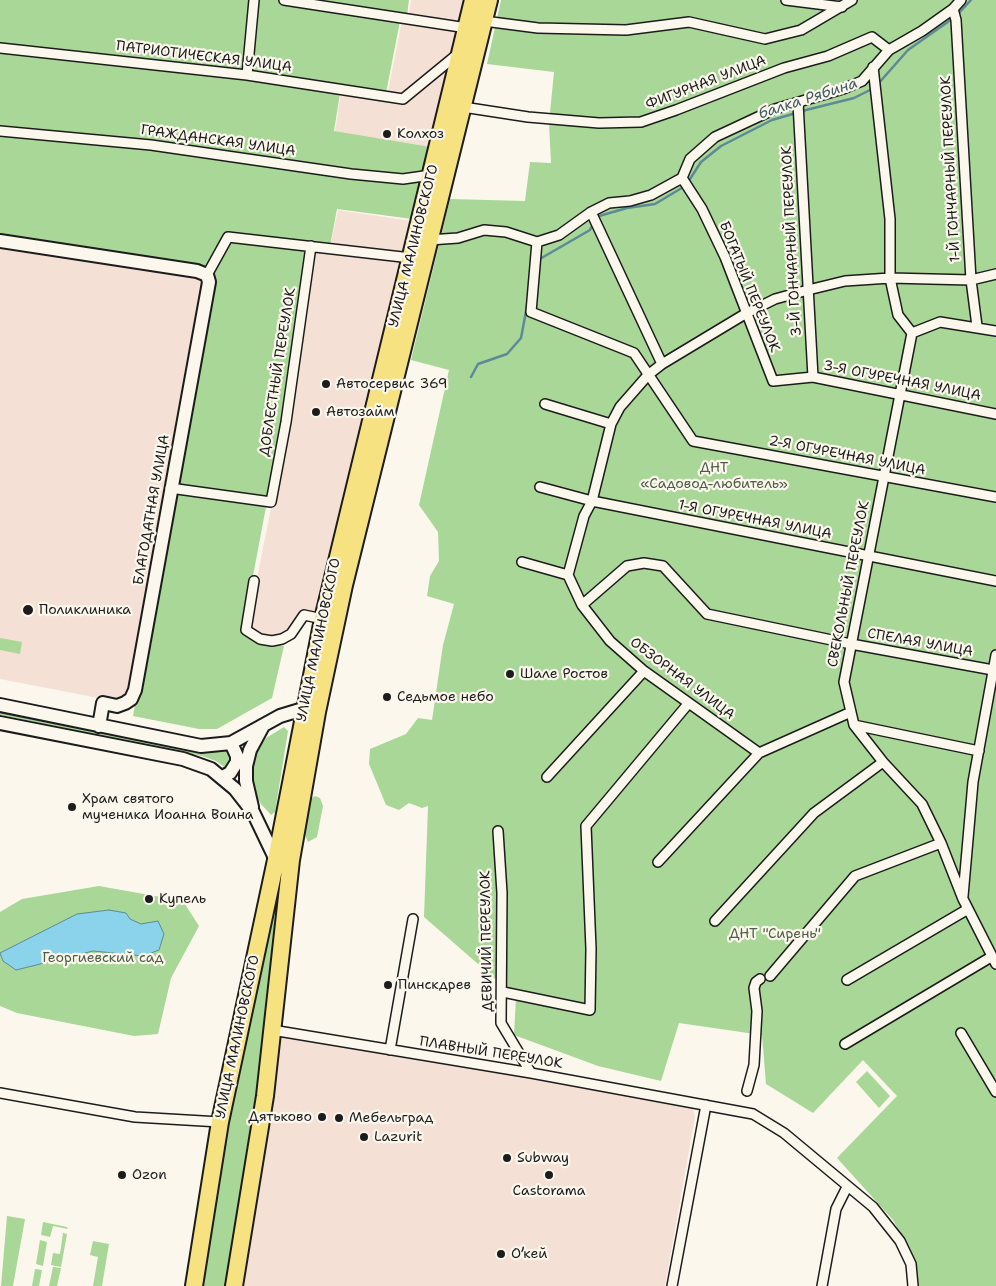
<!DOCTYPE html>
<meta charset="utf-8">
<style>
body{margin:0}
canvas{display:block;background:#fbf7ec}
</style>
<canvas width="996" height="1286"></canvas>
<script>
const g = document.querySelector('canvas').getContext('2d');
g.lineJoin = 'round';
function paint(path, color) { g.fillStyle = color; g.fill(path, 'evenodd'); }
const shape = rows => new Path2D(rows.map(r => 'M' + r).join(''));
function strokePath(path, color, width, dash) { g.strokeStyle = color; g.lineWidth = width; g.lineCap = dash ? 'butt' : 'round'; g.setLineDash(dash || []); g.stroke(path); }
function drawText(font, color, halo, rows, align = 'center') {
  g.font = font + ' "Shantell Sans",sans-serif'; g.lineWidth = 4.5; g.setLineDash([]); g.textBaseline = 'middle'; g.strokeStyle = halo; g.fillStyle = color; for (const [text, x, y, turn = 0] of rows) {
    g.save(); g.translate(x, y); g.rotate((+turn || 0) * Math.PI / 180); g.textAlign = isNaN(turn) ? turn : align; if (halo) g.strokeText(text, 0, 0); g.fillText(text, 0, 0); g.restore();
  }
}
const built = shape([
 [411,0,465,0,431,147,335,132,341,91,387,97,402,20,408,20],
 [338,210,412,221,314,622,297,620,287,633,271,638,261,636,247,628,272,503,313,250,329,252],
 [0,244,203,277,130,693,122,699,114,701,0,679],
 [280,1030,682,1101,693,1109,695,1117,665,1286,238,1286]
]);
const green = shape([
 [0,0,409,0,407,16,401,16,386,93,341,87,334,131,431,147,423,178,412,219,337,209,330,246,308,243,289,385,242,634,257,642,284,646,272,698,217,729,199,729,133,716,212,272,0,237],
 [501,0,996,0,996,1286,914,1286,913,1258,893,1220,837,1158,897,1096,863,1060,813,1113,766,1084,762,1035,679,1023,661,1081,598,1066,514,1035,516,997,424,917,428,806,422,808,409,803,399,810,386,805,369,764,370,749,406,734,418,718,432,720,443,645,454,604,427,596,430,576,439,561,438,532,419,505,449,370,411,360,450,199,525,201,530,162,551,163,549,123,554,72,487,64],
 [0,638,22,642,20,654,0,650],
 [0,712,202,753,230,751,231,762,227,769,216,761,202,756,0,715],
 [284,727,288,731,275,812,271,815,261,804,251,787,251,759,266,738],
 [315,796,320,798,323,806,317,837,308,842,305,835,310,799],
 [99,886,183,901,199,926,171,978,158,1034,134,1036,17,1013,0,1006,0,912,22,899],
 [276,901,279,902,259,1079,226,1286,200,1286,225,1133,256,982],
 [867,1071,890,1096,879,1108,856,1082],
 [7,1216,25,1219,13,1286,1,1286],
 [43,1222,67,1227,68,1229,53,1226,50,1237,41,1235],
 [63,1233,67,1234,61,1267,51,1265,53,1253,60,1254],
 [40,1240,47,1242,43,1266,36,1264],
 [93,1241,109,1244,102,1286,93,1286,98,1257,90,1255],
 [53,1267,61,1268,57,1286,49,1286],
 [35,1269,42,1270,39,1286,32,1286]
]);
const water = shape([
 [109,910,126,913,130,919,141,924,158,921,164,934,159,950,143,956,93,951,16,970,3,961,0,953,77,914,109,910]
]);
const stream = shape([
 [957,15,971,0],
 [878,84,908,50,952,19],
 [802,111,854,98,872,89],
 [688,182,701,162,721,146,772,120,796,113],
 [596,220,599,216,627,208,655,204,685,186],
 [538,260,590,230,593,224],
 [471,377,478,364,507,354,521,338,527,306]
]);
const street = shape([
 [284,0,467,28],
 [786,0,842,7],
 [953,9,956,20,971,280,977,326],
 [484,21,538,28,626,30,689,22,765,39,801,30,852,0],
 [0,48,247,75,403,99,459,53],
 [873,67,890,219,890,278,898,315,912,333],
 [247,75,254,0],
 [798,103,813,377],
 [463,107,528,117,599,123,641,122,676,110,784,68,828,56,872,37,889,50],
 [0,131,151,145,351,174,403,179,431,175],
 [682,178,702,209,725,257,773,381,813,377,996,414],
 [591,212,662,364],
 [429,240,458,238,484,230,506,232,537,242,559,235,591,212,609,203,630,201,651,195,682,178,690,159,715,137,775,109,843,89,862,81,889,50,922,31,953,9,961,0],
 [537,242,531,312,634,353,693,441,996,497],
 [207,275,228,237,411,258],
 [912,333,844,682,854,725,883,762,922,804,941,843,963,899,996,964],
 [912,333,940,322,996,331],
 [545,404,611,424],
 [540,487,592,501,996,581],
 [170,488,271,502,286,422,311,246],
 [522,562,568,575,582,605,610,641,644,671,759,753,851,712],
 [568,575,584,516,592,501,611,424,620,407,648,375,662,364,745,314,775,299,808,290,845,281,890,278,971,280,996,274],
 [254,581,246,630,260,639,272,641,282,639,291,634,304,615,323,619],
 [582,605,627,566,644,563,663,566,707,614,851,644,993,670],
 [854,725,979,751],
 [547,777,644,671],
 [498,831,502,893,501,1023,531,1073],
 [658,862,759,753],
 [963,896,973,782,996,655],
 [715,921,814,813,883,762],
 [770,976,855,876,941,843],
 [847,980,968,909],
 [503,992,590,1010,591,949,586,826,688,704],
 [272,1030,531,1073,753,1114,784,1133,873,1207,900,1241,911,1264,913,1286],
 [961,1033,996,1092],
 [845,1044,991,957],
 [390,1050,413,919],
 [747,1091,754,1065,757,1011,754,988,756,982,760,979],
 [0,1093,135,1117,220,1122],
 [672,1286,706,1105],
 [822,1286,836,1209,847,1187]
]);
const secondary = shape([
 [0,241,197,271,207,275,209,282,135,690,131,699,125,703,117,706,103,703,99,726],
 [0,705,201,746,231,743,280,716,303,709,312,711],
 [0,723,183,759,211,769,235,789,253,812,276,860],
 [222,777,230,773,237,762,237,756,231,743],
 [252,807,246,781,246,766,250,750,263,726]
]);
const highway = shape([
 [194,1286,220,1122,276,860,323,619,473,0],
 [234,1286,265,1096,291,860,317,712,344,585,489,0]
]);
const markers = [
 [387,134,5,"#1c1c1c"],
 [326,384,5,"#1c1c1c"],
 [316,412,5,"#1c1c1c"],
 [28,610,6,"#1c1c1c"],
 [510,674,5,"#1c1c1c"],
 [387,697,5,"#1c1c1c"],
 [72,807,5,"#1c1c1c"],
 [149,899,5,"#1c1c1c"],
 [388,985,5,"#1c1c1c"],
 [322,1117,5,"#1c1c1c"],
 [339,1118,5,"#1c1c1c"],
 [364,1137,5,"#1c1c1c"],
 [507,1158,5,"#1c1c1c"],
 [122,1175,5,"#1c1c1c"],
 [549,1175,5,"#1c1c1c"],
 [501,1254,5,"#1c1c1c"]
];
const streetNames = [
 ["ПАТРИОТИЧЕСКАЯ УЛИЦА",204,57,7],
 ["ФИГУРНАЯ УЛИЦА",706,83,-21],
 ["ГРАЖДАНСКАЯ УЛИЦА",218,141,8],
 ["1-Й ГОНЧАРНЫЙ ПЕРЕУЛОК",951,169,-93],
 ["3-Й ГОНЧАРНЫЙ ПЕРЕУЛОК",792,241,-93],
 ["УЛИЦА МАЛИНОВСКОГО",414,246,-76],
 ["БОГАТЫЙ ПЕРЕУЛОК",749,287,68],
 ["ДОБЛЕСТНЫЙ ПЕРЕУЛОК",278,372,-81],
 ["3-Я ОГУРЕЧНАЯ УЛИЦА",902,381,11],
 ["2-Я ОГУРЕЧНАЯ УЛИЦА",847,456,11],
 ["БЛАГОДАТНАЯ УЛИЦА",152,510,-80],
 ["1-Я ОГУРЕЧНАЯ УЛИЦА",755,520,11],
 ["СВЕКОЛЬНЫЙ ПЕРЕУЛОК",849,584,-79],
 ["УЛИЦА МАЛИНОВСКОГО",319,640,-78],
 ["СПЕЛАЯ УЛИЦА",920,643,10],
 ["ОБЗОРНАЯ УЛИЦА",682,679,37],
 ["ДЕВИЧИЙ ПЕРЕУЛОК",487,941,-91],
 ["УЛИЦА МАЛИНОВСКОГО",238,1037,-78],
 ["ПЛАВНЫЙ ПЕРЕУЛОК",491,1053,9]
];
const poiNames = [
 ["Колхоз",397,134],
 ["Автосервис 369",336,384],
 ["Автозайм",326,412],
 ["Поликлиника",39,610],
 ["Шале Ростов",520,674],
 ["Седьмое небо",397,697],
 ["Храм святого",82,799],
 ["мученика Иоанна Воина",82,815],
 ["Купель",159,899],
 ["Пинскдрев",398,985],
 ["Дятьково",312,1117,"right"],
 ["Мебельград",349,1118],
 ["Lazurit",374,1137],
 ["Subway",517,1158],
 ["Ozon",132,1175],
 ["Castorama",549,1191,"center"],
 ["О’кей",511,1254]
];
const parkNames = [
 ["ДНТ",714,468],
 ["«Садовод-любитель»",714,484],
 ["ДНТ \"Сирень\"",775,934],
 ["Георгиевский сад",103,958]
];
const waterNames = [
 ["балка Рябина",808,99,-18]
];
paint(built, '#f5e0d6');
paint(green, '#a9d797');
paint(water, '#8ad3ea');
strokePath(water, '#5e8a98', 1);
strokePath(stream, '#5e8a98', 2.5);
strokePath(street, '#1c1c1c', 12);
strokePath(secondary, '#1c1c1c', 16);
strokePath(highway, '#1c1c1c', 20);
strokePath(street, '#fbf7ec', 9);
strokePath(secondary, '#fbf7ec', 12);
strokePath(highway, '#f6e281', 16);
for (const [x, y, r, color] of markers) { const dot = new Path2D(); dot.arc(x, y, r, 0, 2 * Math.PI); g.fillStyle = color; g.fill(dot); strokePath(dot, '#fbf7ec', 2); }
drawText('14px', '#1c1c1c', '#fbf7ec', streetNames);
drawText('14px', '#1c1c1c', '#fbf7ec', poiNames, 'left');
drawText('14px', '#4d5d47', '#fbf7ec', parkNames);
drawText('italic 15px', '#425c64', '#fbf7ec', waterNames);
</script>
